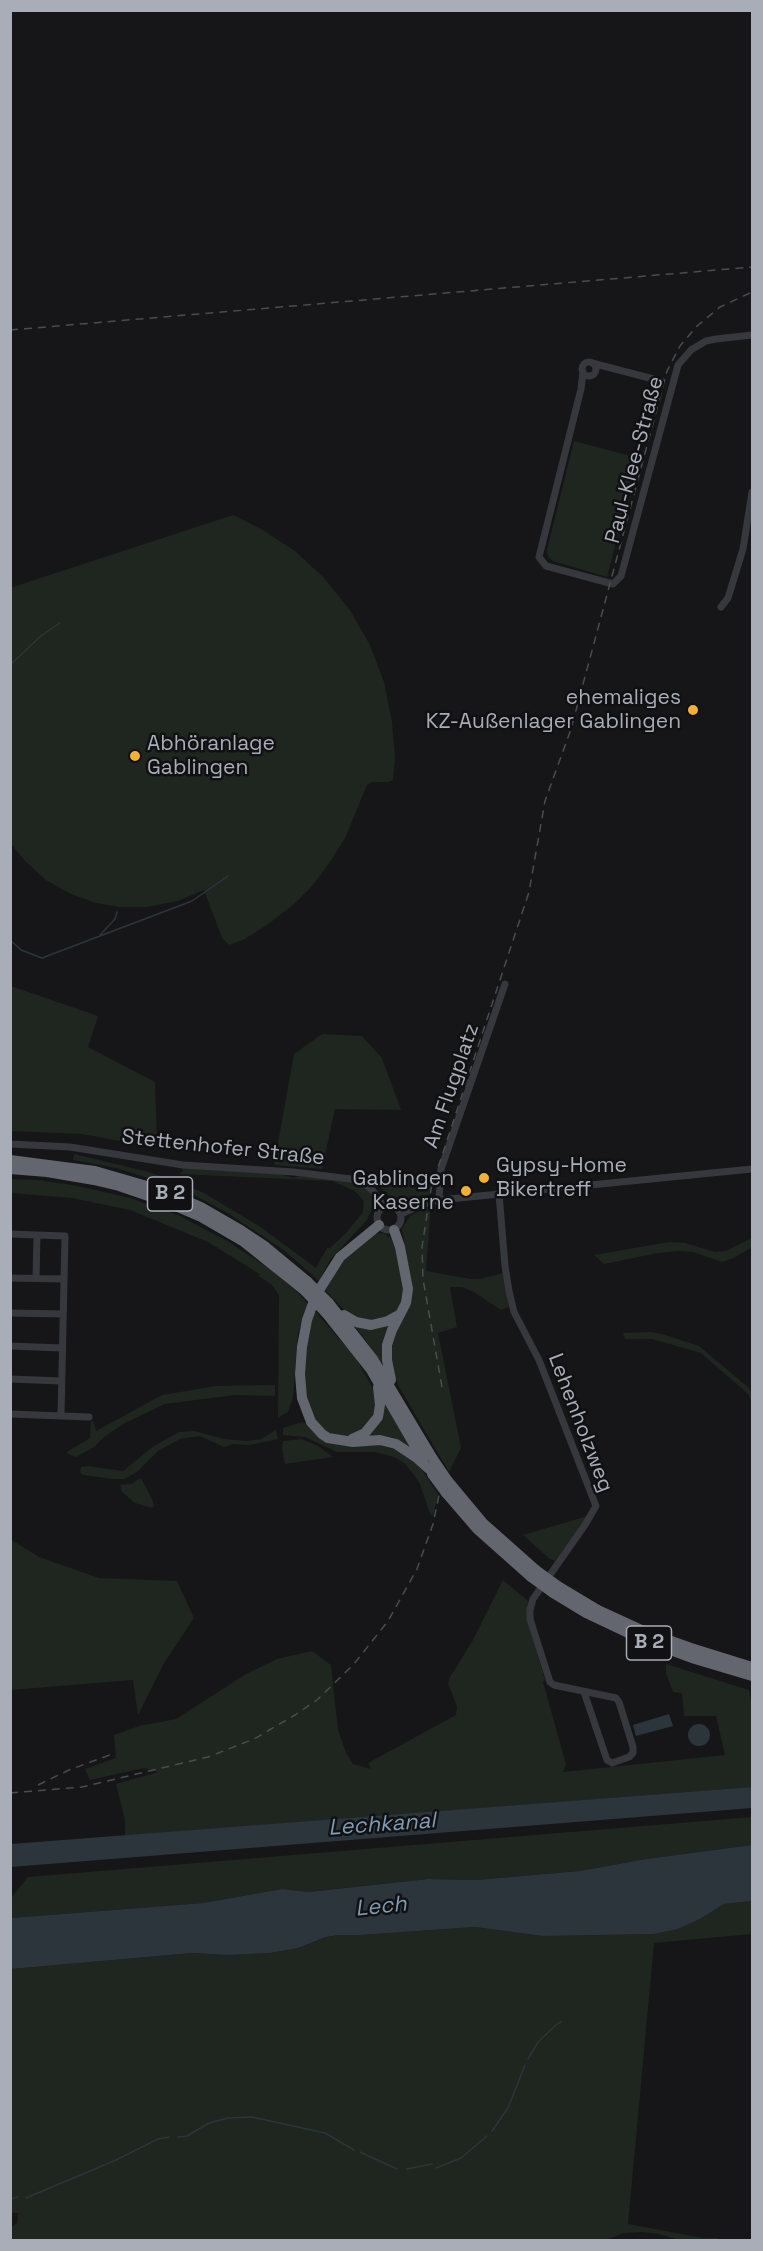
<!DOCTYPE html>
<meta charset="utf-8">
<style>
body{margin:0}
#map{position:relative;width:763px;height:2251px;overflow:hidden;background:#161618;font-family:"Space Grotesk",sans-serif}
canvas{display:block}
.frame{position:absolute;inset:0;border:12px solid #a8adb8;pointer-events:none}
</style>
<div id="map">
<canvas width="763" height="2251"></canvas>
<div class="frame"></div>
</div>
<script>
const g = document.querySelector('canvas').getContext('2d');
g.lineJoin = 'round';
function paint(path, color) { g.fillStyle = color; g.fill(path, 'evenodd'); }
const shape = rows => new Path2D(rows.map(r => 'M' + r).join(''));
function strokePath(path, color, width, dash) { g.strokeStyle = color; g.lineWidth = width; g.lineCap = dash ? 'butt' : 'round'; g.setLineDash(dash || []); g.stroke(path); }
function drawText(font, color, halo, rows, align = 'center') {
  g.font = font + ' "Space Grotesk",sans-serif'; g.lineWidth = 5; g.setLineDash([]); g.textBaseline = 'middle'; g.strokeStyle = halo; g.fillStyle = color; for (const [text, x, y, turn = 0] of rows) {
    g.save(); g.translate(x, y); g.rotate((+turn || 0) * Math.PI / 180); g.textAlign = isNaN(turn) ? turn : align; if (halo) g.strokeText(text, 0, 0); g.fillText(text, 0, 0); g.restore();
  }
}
const green = shape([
 [574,441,638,458,607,577,553,561,548,557,547,550],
 [233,515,261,529,295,551,324,578,350,610,370,645,384,682,392,722,395,758,393,780,389,782,372,782,367,785,345,838,332,859,313,885,293,905,267,925,243,940,229,945,222,938,204,890,178,901,147,907,119,907,96,903,71,894,46,880,25,861,11,844,10,588],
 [11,986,98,1016,88,1047,155,1082,157,1140,125,1142,82,1134,11,1131],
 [322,1034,362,1036,382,1058,401,1110,335,1109,322,1169,274,1165,294,1054],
 [74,1154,145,1171,177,1181,204,1193,259,1226,316,1268,327,1248,330,1248,346,1233,363,1212,364,1201,355,1191,332,1181,179,1174,183,1171,181,1168,263,1173,280,1174,293,1178,300,1176,350,1181,366,1188,375,1201,367,1220,330,1260,319,1281,285,1251,226,1212,190,1193,161,1182,116,1168,73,1160],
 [356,1173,362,1174,432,1180,429,1195,399,1200,389,1196,371,1178],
 [10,1179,38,1180,78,1186,130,1198,178,1215,229,1242,270,1269,298,1293,308,1304,298,1333,293,1398,288,1412,279,1417,278,1416,279,1295,271,1284,257,1275,261,1275,208,1242,130,1210,72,1198,11,1193],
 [431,1205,426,1271,470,1279,480,1279,503,1273,509,1307,501,1310,474,1292,462,1287,450,1287,457,1327,438,1333,461,1448,449,1472,399,1387,393,1371,391,1352,409,1269,402,1229,410,1216],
 [383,1233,391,1238,403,1269,404,1302,391,1318,366,1323,346,1312,324,1289,339,1266,352,1251,375,1234],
 [752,1238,752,1247,734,1258,722,1262,693,1252,678,1251,658,1253,604,1264,594,1255,669,1242,685,1243,715,1252,726,1251],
 [314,1310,355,1357,375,1392,377,1407,365,1429,345,1437,329,1433,321,1427,315,1420,308,1402,305,1385,305,1347],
 [352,1323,389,1324,387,1371,363,1337],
 [650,1332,662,1334,699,1346,749,1388,752,1395,752,1403,748,1394,701,1353,652,1339,625,1339,623,1333],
 [274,1385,275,1386,275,1396,235,1395,165,1404,123,1424,104,1437,94,1447,76,1457,68,1454,67,1452,90,1438,91,1422,93,1421,96,1431,162,1395,216,1386],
 [383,1400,412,1451,367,1435],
 [302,1422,308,1424,314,1433,387,1443,419,1465,438,1494,433,1516,430,1514,420,1484,414,1475,405,1464,394,1457,375,1452,337,1452,305,1437,283,1435,283,1428],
 [276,1430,278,1439,250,1445,233,1444,224,1447,200,1436,180,1439,158,1451,138,1471,125,1479,113,1479,83,1475,80,1472,81,1467,88,1466,123,1471,154,1446,179,1432,194,1431,224,1439,247,1441,261,1439],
 [302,1439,318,1446,333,1457,285,1464,282,1449,283,1441],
 [141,1478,152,1499,154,1506,152,1508,135,1503,122,1492,120,1485,131,1484],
 [588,1516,555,1561,550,1559,523,1535],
 [10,1539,39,1557,99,1578,177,1581,194,1618,163,1665,138,1715,133,1680,11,1690],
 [503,1580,528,1601,527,1619,545,1680,543,1682,566,1764,563,1772,725,1755,716,1716,684,1716,682,1693,673,1692,666,1673,666,1664,749,1690,752,1706,752,1787,125,1836,125,1820,116,1784,158,1772,144,1768,90,1780,85,1769,116,1758,114,1735,139,1726,176,1719,246,1674,277,1659,312,1651,331,1665,338,1730,346,1753,353,1764,371,1769,368,1763,456,1715,457,1706,448,1684,450,1677,473,1640],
 [752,1817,752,1845,646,1859,580,1871,476,1880,428,1879,309,1892,282,1889,203,1903,11,1918,11,1898,28,1877],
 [752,1901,752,1934,654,1943,628,2224,703,2238,718,2238,719,2240,679,2240,659,2234,642,2232,625,2233,605,2240,11,2240,11,2227,17,2223,18,2213,11,2213,11,1969,192,1953,229,1955,270,1953,298,1948,326,1937,339,1935,360,1935,475,1927,543,1936,654,1934,678,1929,700,1919,724,1904]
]);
const water = shape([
 [669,1714,673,1726,636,1736,633,1725],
 '688 1735a11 11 0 1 1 22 0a11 11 0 1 1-22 0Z',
 [752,1787,752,1808,11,1867,11,1844],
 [752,1845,752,1901,724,1904,700,1919,678,1929,654,1934,543,1936,475,1927,360,1935,339,1935,326,1937,298,1948,270,1953,229,1955,192,1953,11,1969,11,1918,203,1903,282,1889,309,1892,428,1879,476,1880,580,1871,646,1859]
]);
const stream = shape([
 [10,665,42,635,60,623],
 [100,935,115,919,117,912],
 [10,940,21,950,42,958,192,901,228,876],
 [528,2059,538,2042,557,2024,561,2022],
 [492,2131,508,2108,525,2065],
 [178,2137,187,2136,209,2123,228,2118,252,2117,325,2133,354,2150],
 [360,2152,397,2169],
 [436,2168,461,2158,487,2136],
 [407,2169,432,2164],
 [26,2198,116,2160,158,2139,169,2137],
 [10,2199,18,2197]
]);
const minor = shape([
 '582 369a7 7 0 1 1 14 0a7 7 0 1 1-14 0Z',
 [592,363,661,381],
 [583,372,581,389,539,557,546,566,613,584,621,576,678,365,691,350,706,341,716,339,752,335],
 [721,607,728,598,743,549,752,492],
 [10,1144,70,1147,183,1165,294,1172,351,1179,365,1184,373,1191,384,1207],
 [499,1194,505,1266,509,1291,514,1312,539,1360,596,1506,585,1525,533,1599,530,1610,530,1619,550,1682,554,1685,616,1698,619,1702,633,1747,633,1753,629,1757,612,1763,607,1760,584,1692],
 [439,1200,441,1169,505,984],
 '377 1218a12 12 0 1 1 24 0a12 12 0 1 1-24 0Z',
 [401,1214,419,1206,439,1200,752,1169],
 [10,1234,65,1236,61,1416],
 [10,1278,64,1279],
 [36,1278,37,1235],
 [10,1313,63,1314],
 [10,1346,62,1348],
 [10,1379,61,1381],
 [10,1414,89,1417]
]);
const highway = shape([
 [10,1160,95,1171,164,1191,201,1207,239,1229,266,1247,307,1281],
 [10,1169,47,1172,94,1180,119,1186,166,1202,201,1217,244,1242,304,1290],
 [379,1225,340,1257,316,1295,307,1320,302,1347,300,1374,302,1398,311,1422,322,1434,328,1438,353,1442,380,1440,396,1444,417,1458,429,1469],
 [329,1303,373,1359,433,1459],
 [326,1313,371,1370,423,1460],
 [344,1315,356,1322,371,1325,388,1321,399,1315],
 [391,1380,387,1360,387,1345,392,1330,406,1303,408,1289,400,1247,394,1230],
 [352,1439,365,1433,378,1417,380,1405,378,1387],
 [448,1481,483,1523,536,1570],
 [446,1493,477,1529,531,1577],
 [558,1586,598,1610,646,1632,691,1648,752,1667],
 [553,1593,586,1613,643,1640,695,1659,752,1676]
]);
const rail = shape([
 [10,330,752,267],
 [442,1387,423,1279,422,1247,431,1189,529,892,545,801,571,729,667,371,680,346,697,326,720,307,752,292],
 [38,1785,69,1770,115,1753],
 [10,1793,82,1787,208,1757,254,1739,295,1715,317,1700,354,1664,388,1621,417,1569,433,1524,439,1495]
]);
const highwayBridge = shape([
 [307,1281,329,1303],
 [304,1290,326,1313],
 [433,1459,448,1481],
 [432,1474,446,1493],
 [536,1570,558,1586],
 [531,1577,553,1593]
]);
const markers = [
 [693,710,6,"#f2b134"],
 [135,756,6,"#f2b134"],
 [484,1178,6,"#f2b134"],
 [466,1191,6,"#f2b134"]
];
const shields = [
 [170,1194,45],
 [649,1643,45]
];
const shieldNames = [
 ["B 2",170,1194],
 ["B 2",649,1643]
];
const streetNames = [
 ["Paul-Klee-Straße",635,460,-75],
 ["Am Flugplatz",452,1086,-71],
 ["Stettenhofer Straße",223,1148,6],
 ["Lehenholzweg",580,1423,69]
];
const poiNames = [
 ["ehemaliges",681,698],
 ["KZ-Außenlager Gablingen",681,722],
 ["Abhöranlage",147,744,"left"],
 ["Gablingen",147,768,"left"],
 ["Gypsy-Home",496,1166,"left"],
 ["Bikertreff",496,1190,"left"],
 ["Gablingen",454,1179],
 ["Kaserne",454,1203]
];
const waterNames = [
 ["Lechkanal",382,1825,-4],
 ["Lech",381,1907,-6]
];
paint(green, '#1e261f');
paint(water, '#2c353c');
strokePath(stream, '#2c353c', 1.5);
strokePath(minor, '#37383d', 7);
strokePath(highway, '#63666e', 10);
strokePath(rail, '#4a4c52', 1.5, [8, 6]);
strokePath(highwayBridge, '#63666e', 10);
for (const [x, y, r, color] of markers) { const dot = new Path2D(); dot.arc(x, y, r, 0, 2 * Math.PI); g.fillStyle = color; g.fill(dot); strokePath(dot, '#111113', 2); }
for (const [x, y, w] of shields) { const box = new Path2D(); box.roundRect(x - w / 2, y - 17, w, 34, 4.5); g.fillStyle = '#111113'; g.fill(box); strokePath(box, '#a8adb8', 1.5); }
drawText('bold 20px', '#a8adb8', null, shieldNames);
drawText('21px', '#a8adb8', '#111113', streetNames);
drawText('21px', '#a8adb8', '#111113', poiNames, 'right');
drawText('italic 22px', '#7f9bb3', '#111113', waterNames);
</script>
